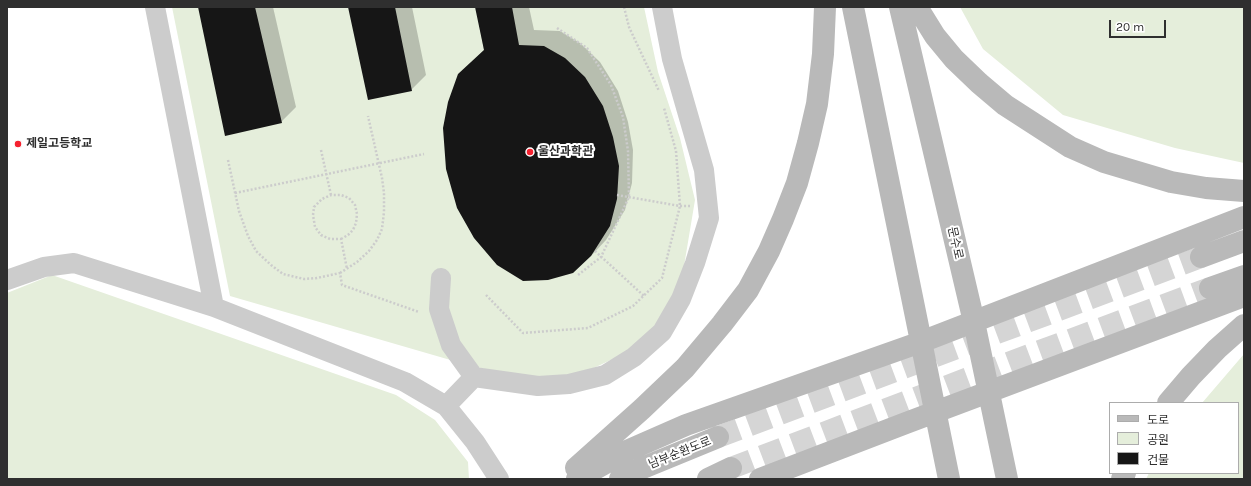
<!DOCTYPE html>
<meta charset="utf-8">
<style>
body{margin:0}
#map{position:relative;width:1251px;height:486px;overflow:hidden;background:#fff;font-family:Karla,"Noto Sans KR",sans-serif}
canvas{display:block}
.frame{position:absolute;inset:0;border:8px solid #2f2f2f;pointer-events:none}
.legend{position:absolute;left:1109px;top:402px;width:130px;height:72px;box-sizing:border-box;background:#fff;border:1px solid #acacac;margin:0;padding:5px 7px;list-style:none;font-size:12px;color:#2f2f2f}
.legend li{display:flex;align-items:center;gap:8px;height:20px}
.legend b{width:20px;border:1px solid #acacac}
.scale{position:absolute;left:1109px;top:20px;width:57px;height:18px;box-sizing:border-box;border:2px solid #2f2f2f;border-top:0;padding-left:5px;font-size:12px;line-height:14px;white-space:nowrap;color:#2f2f2f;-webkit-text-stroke:3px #fff;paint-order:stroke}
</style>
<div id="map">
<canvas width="1251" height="486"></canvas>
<div class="frame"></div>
<ul class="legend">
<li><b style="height:5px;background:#b9b9b9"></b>도로</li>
<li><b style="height:11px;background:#e5eedb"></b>공원</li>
<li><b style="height:11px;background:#161616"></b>건물</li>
</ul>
<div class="scale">20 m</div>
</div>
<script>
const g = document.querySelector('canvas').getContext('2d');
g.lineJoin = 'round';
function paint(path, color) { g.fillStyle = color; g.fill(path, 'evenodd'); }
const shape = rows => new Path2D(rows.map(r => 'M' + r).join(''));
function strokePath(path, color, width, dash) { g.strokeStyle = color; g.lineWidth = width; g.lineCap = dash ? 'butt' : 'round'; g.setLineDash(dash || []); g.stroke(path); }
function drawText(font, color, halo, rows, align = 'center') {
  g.font = font + ' Karla,"Noto Sans KR",sans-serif'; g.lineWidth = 4; g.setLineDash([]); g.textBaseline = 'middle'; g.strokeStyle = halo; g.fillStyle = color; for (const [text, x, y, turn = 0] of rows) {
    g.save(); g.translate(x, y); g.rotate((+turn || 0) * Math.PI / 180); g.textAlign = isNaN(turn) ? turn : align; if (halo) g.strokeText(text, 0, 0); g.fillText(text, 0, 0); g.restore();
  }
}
const green = shape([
 [172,7,644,7,658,72,680,138,695,200,683,272,664,315,638,347,577,376,535,381,503,374,447,359,230,296],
 [960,7,1244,7,1244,163,1175,148,1063,115,983,49],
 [52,275,396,395,435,420,468,462,469,479,7,479,7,293],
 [1244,354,1244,479,1146,479,1149,473,1238,473,1238,403,1202,403]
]);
const shadow = shape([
 [199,7,273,7,296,107,281,122],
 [349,7,412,7,426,75,411,90],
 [476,7,529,7,534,30,560,31,580,43,600,62,618,91,628,122,633,150,632,183,625,210,606,240,591,256,459,74,484,50]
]);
const building = shape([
 [198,7,255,7,282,123,225,136],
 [348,7,395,7,412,91,368,100],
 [475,7,512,7,519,45,544,46,565,58,585,77,603,106,613,137,619,166,617,199,610,226,591,256,573,273,548,280,523,281,497,265,474,238,457,208,446,169,443,128,448,102,458,74,484,50]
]);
const secondaryTunnel = shape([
 [718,437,1201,257],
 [731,468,1032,354,1210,288]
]);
const path = shape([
 [624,7,629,27,659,91],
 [557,28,587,48,611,85,623,117,628,151,629,197,601,257,578,275],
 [321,150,331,195],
 [228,160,239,211,248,236,256,251,271,265,283,274,304,279,317,278,340,273,342,285,419,312],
 [235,193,424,154],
 [617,195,680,206,690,206],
 [341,239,348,235,353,230,356,223,357,214,355,205,349,198,341,195,331,195,322,199,314,207,313,215,315,227,321,235,330,239,341,239,347,269],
 [595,251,644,296],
 [340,273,357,262,369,251,377,240,382,229,384,212,384,193,382,178,368,116],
 [486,295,523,333,588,328,633,306,662,278,680,206,676,151,664,108]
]);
const street = shape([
 [155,7,214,307],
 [441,278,439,309,451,345,474,377,538,386,569,384,605,375,634,357,662,332,681,299,695,263,709,218,704,170,672,59,662,7],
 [7,280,44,267,74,263,214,307,405,382,446,406,475,442,499,479],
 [446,406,474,377]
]);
const secondary = shape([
 [853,7,949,479],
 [900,7,974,322,1007,479],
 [917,7,935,36,954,59,979,83,1005,105,1070,147,1104,162,1171,182,1206,188,1244,191],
 [1201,257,1244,241],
 [1210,288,1244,276],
 [1168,403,1191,376,1217,349,1244,325],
 [576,468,642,409,685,368,722,324,748,290,769,251,783,219,797,183,808,143,817,104,823,54,825,7],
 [577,479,629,450,686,425,921,342,1244,217],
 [620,479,640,469,718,437],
 [708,479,731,468],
 [760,479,906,423,1244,296],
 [1122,479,1125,473]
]);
const markers = [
 [18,144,4,"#f5212f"],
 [530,152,4,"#f5212f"]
];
const poiNames = [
 ["제일고등학교",26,144],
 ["울산과학관",538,152]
];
const streetNames = [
 ["문수로",955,243,77],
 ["남부순환도로",680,453,-22]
];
paint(green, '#e5eedb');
paint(shadow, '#0003');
paint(building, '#161616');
strokePath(secondaryTunnel, '#d5d5d5', 22, [22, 11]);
strokePath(path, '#ccc', 2.5, [2, 2]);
strokePath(street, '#ccc', 20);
strokePath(secondary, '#b9b9b9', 22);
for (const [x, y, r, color] of markers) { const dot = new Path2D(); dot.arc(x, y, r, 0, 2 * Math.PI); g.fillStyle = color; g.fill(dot); strokePath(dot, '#fff', 1.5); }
drawText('bold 12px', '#2f2f2f', '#fff', poiNames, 'left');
drawText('12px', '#2f2f2f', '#fff', streetNames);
</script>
